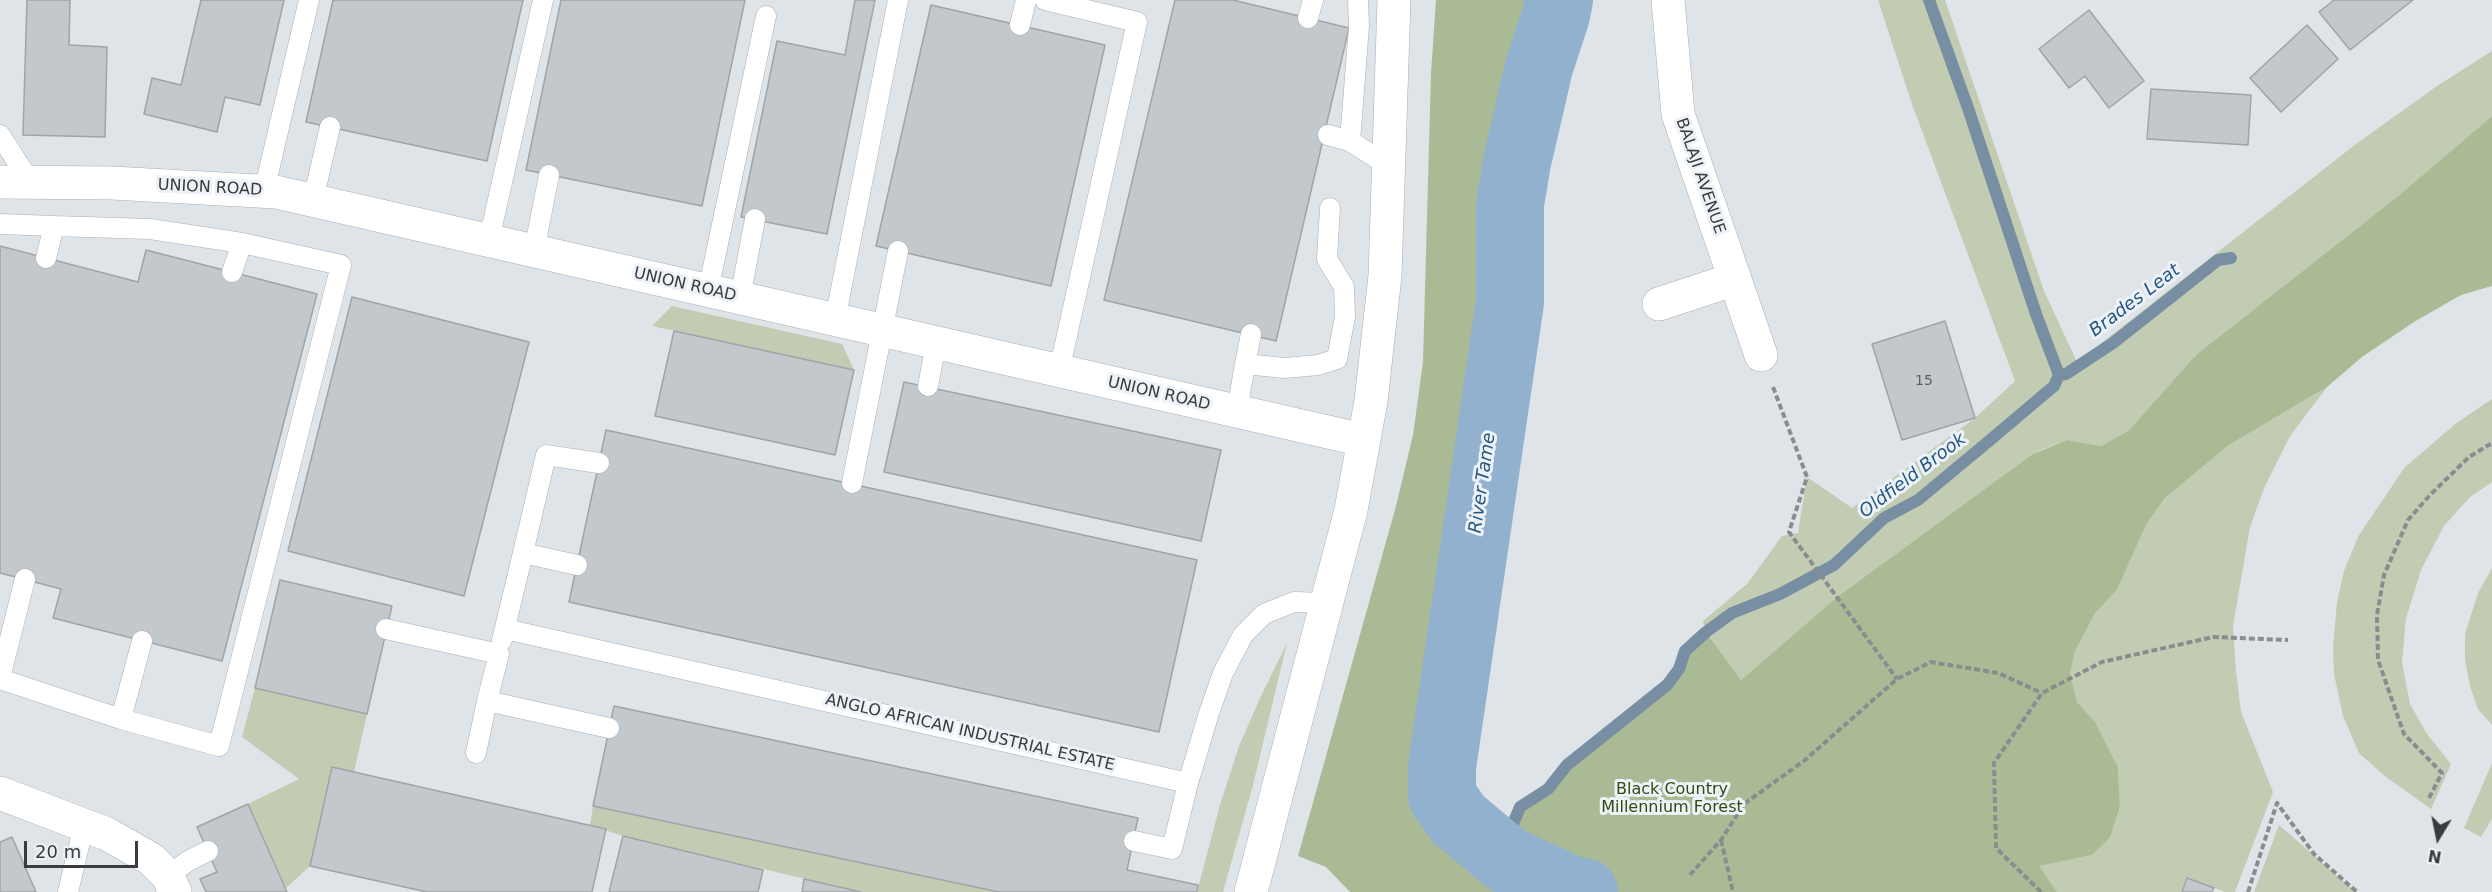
<!DOCTYPE html>
<style>
body{margin:0}
#map{position:relative;width:2492px;height:892px;overflow:hidden;background:#dfe4e9;font-family:"DejaVu Sans",sans-serif}
canvas{display:block}
.north{position:absolute;left:2408px;top:808px;width:60px;height:60px;-webkit-text-stroke:4px #ecf2f7;paint-order:stroke;rotate:190deg;font-size:16px;font-weight:700;line-height:24px;text-align:center;color:#393b3d}
.north::after{content:'';display:block;margin:auto;width:21px;height:27px;background:#393b3d;clip-path:polygon(50% 0,100% 100%,50% 72%,0 100%)}
.scale{position:absolute;left:24px;top:841px;width:114px;height:27px;box-sizing:border-box;border:3px solid #393b3d;border-top:0;padding-left:8px;font-size:18px;line-height:21px;white-space:nowrap;color:#393b3d;-webkit-text-stroke:4px #ecf2f7;paint-order:stroke}
</style>
<div id="map">
<canvas width="2492" height="892"></canvas>
<div class="north">N</div>
<div class="scale">20 m</div>
</div>
<script>
const g = document.querySelector('canvas').getContext('2d');
g.lineJoin = 'round';
function paint(path, color) { g.fillStyle = color; g.fill(path, 'evenodd'); }
const shape = rows => new Path2D(rows.map(r => 'M' + r).join(''));
function strokePath(path, color, width, dash) { g.strokeStyle = color; g.lineWidth = width; g.lineCap = dash ? 'butt' : 'round'; g.setLineDash(dash || []); g.stroke(path); }
function drawText(font, color, halo, rows, align = 'center') {
  g.font = font + ' "DejaVu Sans",sans-serif'; g.lineWidth = 6; g.setLineDash([]); g.textBaseline = 'middle'; g.strokeStyle = halo; g.fillStyle = color; for (const [text, x, y, turn = 0] of rows) {
    g.save(); g.translate(x, y); g.rotate((+turn || 0) * Math.PI / 180); g.textAlign = isNaN(turn) ? turn : align; if (halo) g.strokeText(text, 0, 0); g.fillText(text, 0, 0); g.restore();
  }
}
const green = shape([
 [1878,0,1945,0,2044,291,2077,362,2356,144,2437,86,2492,51,2492,116,2397,197,2197,354,2128,431,2101,446,2067,440,2038,451,1837,597,1741,680,1706,632,1703,621,1747,584,1782,536,1798,533,1807,477,1852,508,1975,418,2015,381,1912,104],
 [672,306,842,344,854,370,652,326],
 [2327,387,2290,436,2264,488,2250,527,2233,626,2236,671,2241,712,2273,792,2235,892,2225,892,2188,878,2182,892,2057,892,2038,866,2092,855,2110,838,2120,807,2118,767,2096,723,2077,702,2070,674,2075,651,2096,612,2117,590,2146,525,2165,498,2229,445],
 [2492,399,2492,482,2470,497,2444,526,2421,570,2406,618,2402,662,2410,704,2427,734,2451,764,2431,809,2386,777,2359,753,2343,716,2334,674,2333,647,2337,602,2344,571,2359,535,2405,467,2458,422],
 [2492,568,2492,725,2478,709,2470,686,2465,660,2465,634,2478,593],
 [1287,643,1253,785,1223,892,1197,892,1220,805,1239,746,1261,696],
 [255,688,367,714,354,772,333,767,310,866,286,888,248,804,299,779,242,737],
 [2492,763,2492,819,2481,837,2464,828],
 [593,806,1018,892,861,892,623,836,590,825],
 [2279,825,2345,883,2357,892,2254,892]
]);
const forest = shape([
 [1436,0,1559,0,1556,15,1539,67,1517,162,1510,204,1510,302,1442,767,1442,796,1458,819,1506,860,1510,831,1520,807,1548,789,1567,765,1667,685,1679,669,1685,651,1706,632,1741,680,1837,597,2033,454,2067,440,2101,446,2128,431,2197,354,2397,197,2492,116,2492,286,2461,295,2414,322,2362,357,2327,387,2229,445,2165,498,2146,525,2117,590,2096,612,2075,651,2070,674,2077,702,2096,723,2118,767,2120,807,2110,838,2092,855,2039,866,2057,892,1350,892,1326,867,1298,856,1396,506,1413,435,1423,362,1431,73]
]);
const stream = shape([
 [2059,375,2066,374,2113,343,2218,260,2231,258],
 [1507,860,1510,831,1520,807,1548,789,1567,765,1667,685,1679,669,1685,651,1706,632,1732,613,1780,594,1834,565,1884,518,1918,500,1989,441,2054,386,2059,375,2036,314,1968,108,1929,0]
]);
const river = shape([
 [1559,0,1556,15,1539,67,1517,162,1510,204,1510,302,1442,767,1442,796,1458,819,1507,860,1574,891,1584,892]
]);
const building = shape([
 [27,0,70,0,69,45,107,47,105,137,23,135,27,0],
 [201,0,284,0,260,105,225,97,217,132,144,114,152,78,181,85,201,0],
 [333,0,523,0,487,161,306,122,333,0],
 [561,0,745,0,702,206,526,170,561,0],
 [855,0,875,0,827,234,741,217,777,41,845,55,855,0],
 [1175,0,1233,0,1349,28,1276,341,1104,300,1175,0],
 [2334,0,2413,0,2350,50,2319,12,2334,0],
 [931,5,1105,45,1051,286,876,246,931,5],
 [2089,10,2144,81,2109,108,2085,76,2069,88,2039,49,2089,10],
 [2307,25,2338,59,2281,112,2250,78,2307,25],
 [2151,89,2251,95,2248,145,2147,139,2151,89],
 [0,246,138,282,146,250,317,294,222,661,53,618,61,589,0,573,0,246],
 [352,297,529,342,464,596,288,551,352,297],
 [1945,321,1975,418,1902,440,1872,344,1945,321],
 [674,331,854,370,835,455,655,416,674,331],
 [904,382,1221,450,1201,541,884,472,904,382],
 [606,430,1197,560,1159,732,569,602,606,430],
 [280,580,392,606,367,714,255,688,280,580],
 [614,706,1138,818,1127,870,1198,885,1197,892,999,892,593,806,614,706],
 [332,767,606,829,592,892,427,892,310,866,332,767],
 [248,804,287,892,206,892,200,879,217,872,197,827,248,804],
 [623,836,763,870,758,892,609,892,623,836],
 [12,837,36,892,0,892,0,842,12,837],
 [2187,878,2214,888,2212,892,2182,892,2187,878],
 [804,879,861,892,802,892,804,879]
]);
const path = shape([
 [1773,387,1807,477,1789,532,1897,679],
 [2429,798,2442,773,2404,734,2378,660,2377,615,2384,575,2408,520,2430,495,2469,457,2492,443],
 [1721,840,1733,892],
 [1690,875,1721,840,1744,804,1805,760,1897,679,1931,662,1998,673,2042,693],
 [2041,892,1996,848,1994,763,2042,693,2102,662,2213,637,2288,640],
 [2248,892,2277,803,2314,854,2357,892]
]);
const service = shape([
 [1045,0,1137,22,1059,371],
 [1358,0,1359,26,1350,141,1389,166],
 [1308,18,1313,0],
 [1020,25,1026,0],
 [0,135,30,182],
 [1328,135,1350,141],
 [264,191,309,0],
 [313,200,330,127],
 [0,224,54,226],
 [489,240,543,0],
 [534,251,549,175],
 [46,258,54,226,150,229,242,243],
 [708,291,766,16],
 [740,298,755,219],
 [835,320,898,0],
 [1245,364,1251,334],
 [928,386,936,344],
 [1237,411,1245,364,1285,368,1318,365,1337,359,1345,317,1344,287,1327,259,1330,208],
 [852,483,898,251],
 [523,553,546,455,599,463],
 [386,629,499,654,487,701],
 [505,629,1188,783,1209,713,1223,673,1243,635,1264,614,1294,602,1326,603],
 [502,640,523,553,577,565],
 [0,678,25,579],
 [0,679,121,719,142,641],
 [121,719,219,746,341,265,242,243,232,272],
 [476,753,487,701,609,728],
 [1134,841,1172,849,1188,783],
 [168,876,188,861,208,851],
 [68,892,84,825]
]);
const minor = shape([
 [1668,0,1678,114,1761,355],
 [0,182,112,183,276,192,1363,440],
 [1659,304,1735,279],
 [0,793,107,834,151,859,168,876,175,892],
 [1251,892,1351,510,1371,401,1385,276,1394,0]
]);
const numberNames = [
 ["15",1924,381]
];
const streetNames = [
 ["BALAJI AVENUE",1700,176,71],
 ["UNION ROAD",210,188,3],
 ["UNION ROAD",685,285,13],
 ["UNION ROAD",1159,394,13],
 ["ANGLO AFRICAN INDUSTRIAL ESTATE",970,733,13]
];
const parkNames = [
 ["Black Country",1672,790],
 ["Millennium Forest",1672,808]
];
const waterNames = [
 ["Brades Leat",2135,301,-37],
 ["Oldfield Brook",1913,476,-37],
 ["River Tame",1483,483,-82]
];
paint(green, '#c1ccb3');
paint(forest, '#aaba94');
strokePath(stream, '#778ea3', 12);
strokePath(river, '#92b1cf', 68);
paint(building, '#c3c8cd');
strokePath(building, '#9fa4a8', 1.5);
strokePath(service, '#aaafb3', 21);
strokePath(minor, '#aaafb3', 34);
strokePath(path, '#898d90', 4, [6, 3]);
strokePath(service, '#fff', 20);
strokePath(minor, '#fff', 33);
drawText('14px', '#5c5e61', null, numberNames);
drawText('16px', '#393b3d', '#ecf2f7', streetNames);
drawText('16px', '#35480e', '#ecf2f7', parkNames);
drawText('italic 18px', '#275780', '#ecf2f7', waterNames);
</script>
